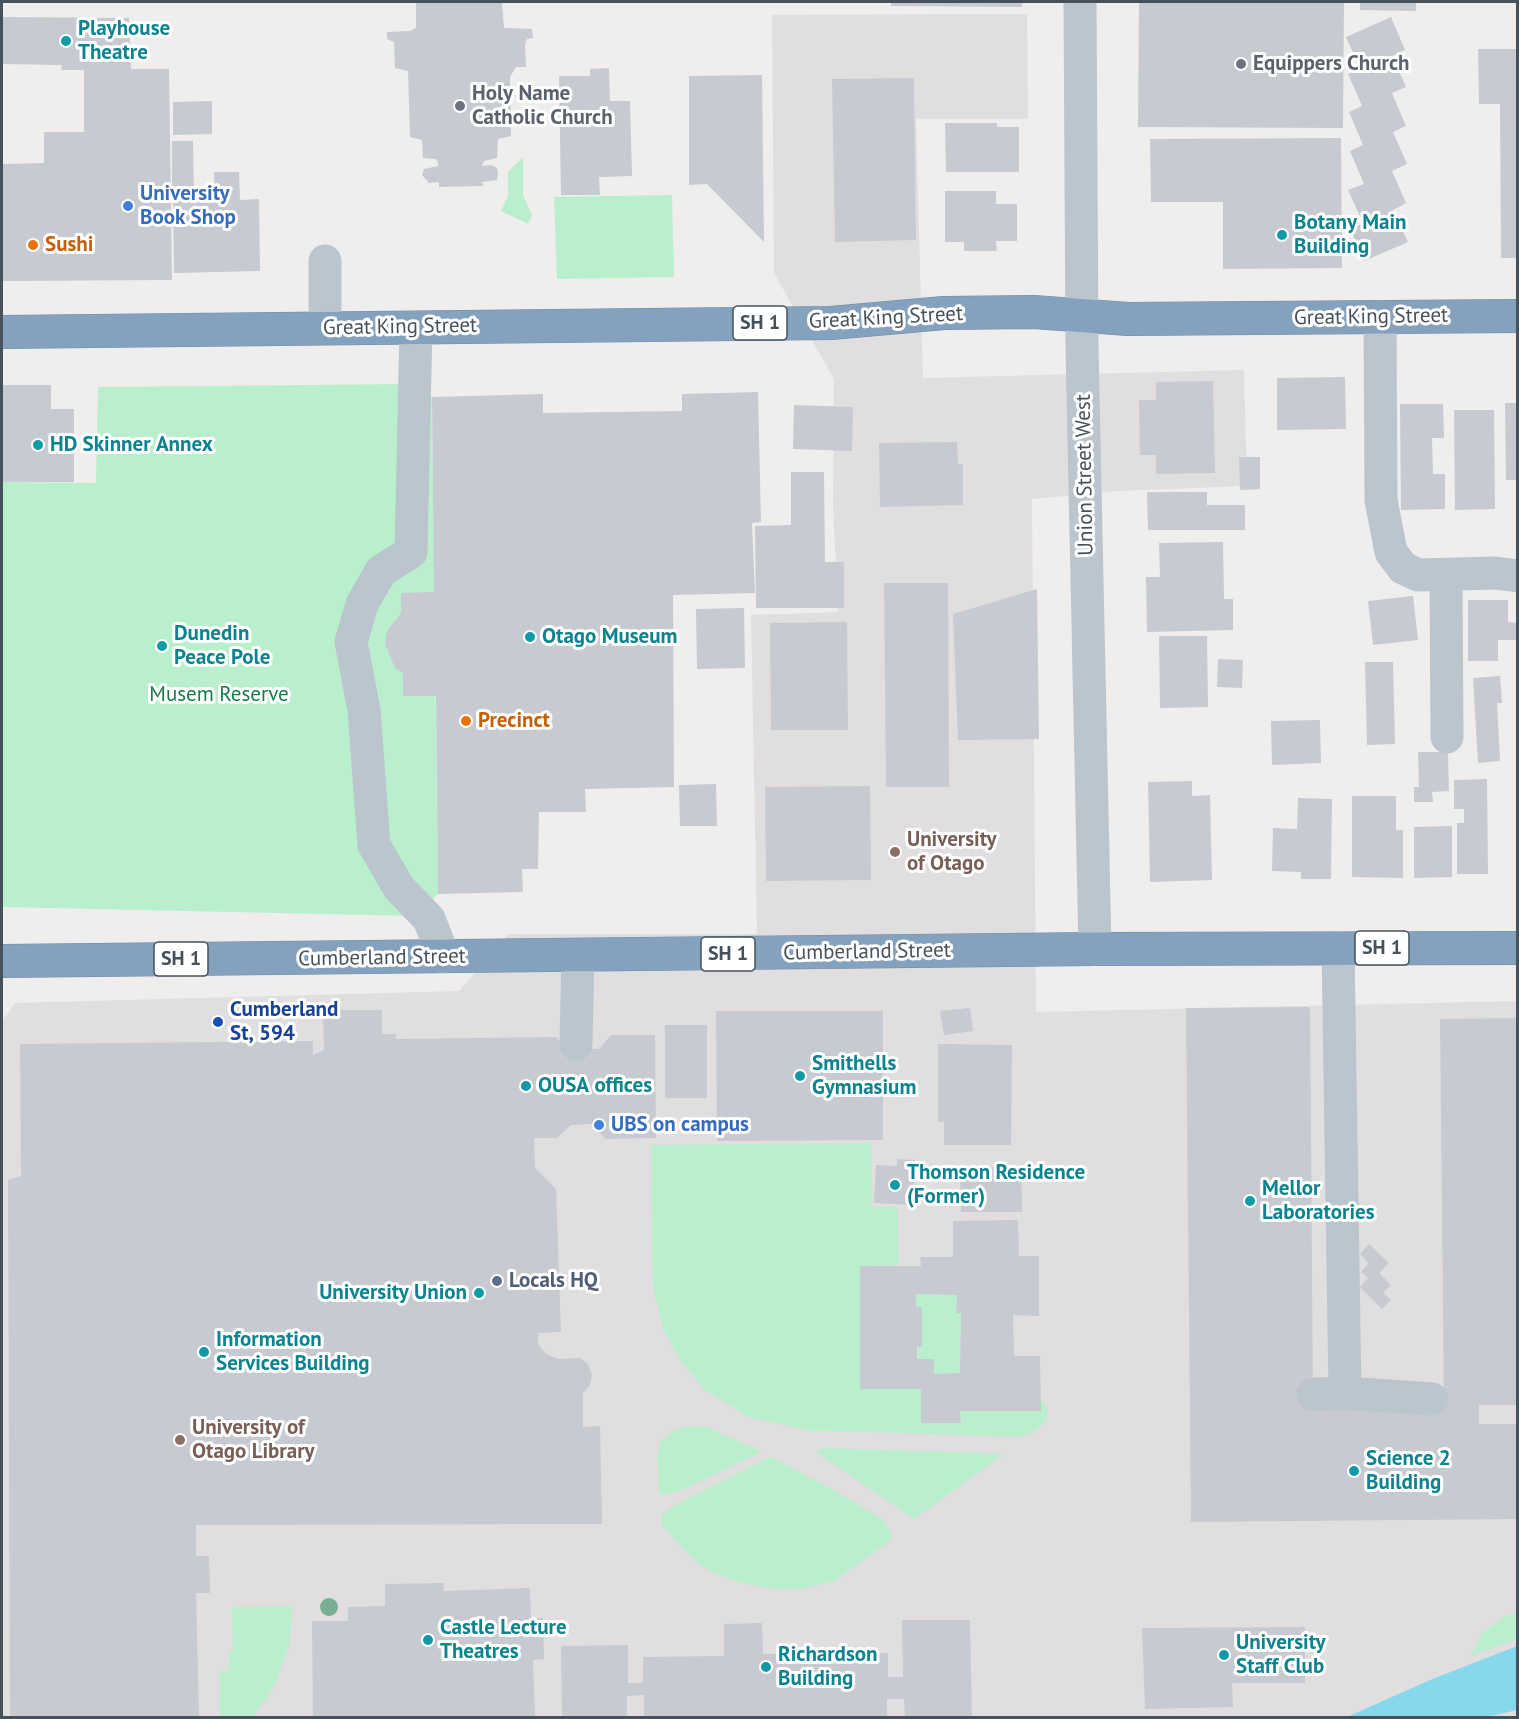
<!DOCTYPE html>
<style>
body{margin:0}
#map{position:relative;width:1519px;height:1719px;overflow:hidden;background:#f0eded;font-family:"PT Sans",sans-serif}
canvas{display:block}
.frame{position:absolute;inset:0;border:3px solid #45515b;pointer-events:none}
</style>
<div id="map">
<canvas width="1519" height="1719"></canvas>
<div class="frame"></div>
</div>
<script>
const g = document.querySelector('canvas').getContext('2d');
g.lineJoin = 'round';
function paint(path, color) { g.fillStyle = color; g.fill(path, 'evenodd'); }
const shape = rows => new Path2D(rows.map(r => 'M' + r).join(''));
function strokePath(path, color, width, dash) { g.strokeStyle = color; g.lineWidth = width; g.lineCap = dash ? 'butt' : 'round'; g.setLineDash(dash || []); g.stroke(path); }
function drawText(font, color, halo, rows, align = 'center') {
  g.font = font + ' "PT Sans",sans-serif'; g.lineWidth = 6; g.setLineDash([]); g.textBaseline = 'middle'; g.strokeStyle = halo; g.fillStyle = color; for (const [text, x, y, turn = 0] of rows) {
    g.save(); g.translate(x, y); g.rotate((+turn || 0) * Math.PI / 180); g.textAlign = isNaN(turn) ? turn : align; if (halo) g.strokeText(text, 0, 0); g.fillText(text, 0, 0); g.restore();
  }
}
const education = shape([
 [1027,14,1028,119,916,119,923,378,1244,370,1247,486,1120,491,1032,499,1036,1012,1517,1001,1517,1717,2,1718,2,1022,15,1003,459,991,508,934,757,934,751,615,838,612,833,506,834,379,774,273,772,15]
]);
const green = shape([
 [523,157,523,195,532,215,528,224,501,211,508,196,508,172],
 [672,195,674,277,557,279,554,197],
 [404,384,432,397,438,894,414,916,2,907,2,482,96,483,98,387],
 [871,1143,872,1207,897,1206,899,1265,860,1266,861,1389,921,1389,921,1423,961,1422,960,1411,1041,1399,1047,1407,1048,1414,1045,1422,1035,1431,1021,1437,807,1430,748,1417,705,1390,681,1362,664,1330,653,1288,651,1145],
 [916,1294,957,1295,956,1313,961,1313,960,1373,934,1374,917,1359,922,1307,916,1307],
 [690,1426,707,1427,762,1452,682,1490,663,1495,659,1493,657,1458,660,1442,674,1430],
 [824,1448,1004,1454,914,1519,816,1452],
 [771,1457,837,1492,883,1520,892,1534,890,1541,834,1581,803,1589,775,1589,745,1584,716,1574,697,1563,661,1524,662,1514,677,1504],
 [293,1606,289,1646,276,1682,266,1699,252,1717,220,1717,219,1672,229,1671,229,1651,233,1651,232,1607],
 [1517,1612,1517,1639,1471,1656,1482,1633,1502,1618]
]);
const water = shape([
 [1517,1646,1517,1710,1487,1717,1347,1717,1430,1680]
]);
const building = shape([
 [416,2,502,2,504,28,532,29,533,38,527,39,525,45,526,67,516,67,510,77,511,136,498,139,497,158,484,161,482,166,491,165,497,168,498,173,497,180,482,182,483,186,439,187,439,182,429,183,422,175,424,169,438,166,438,163,436,159,423,158,422,140,410,137,408,71,395,68,394,42,387,39,387,32,410,31,416,28],
 [891,2,1022,2,1022,7,891,6],
 [1139,2,1344,2,1343,128,1138,127],
 [1360,2,1416,2,1416,11,1360,10],
 [2,17,129,18,131,69,169,69,172,280,2,281,2,164,44,163,44,132,84,132,84,70,61,70,62,65,2,64],
 [1391,17,1405,50,1392,56,1406,87,1392,93,1406,126,1393,132,1407,164,1392,171,1406,203,1393,210,1408,242,1364,261,1350,229,1363,223,1348,190,1364,184,1350,151,1363,145,1349,112,1362,106,1348,74,1360,69,1346,37],
 [1478,49,1518,49,1518,258,1501,258,1500,104,1479,104],
 [609,68,610,101,630,101,632,176,599,177,600,195,561,195,559,76,590,76,590,69],
 [762,75,764,242,707,184,689,185,689,76],
 [914,78,916,240,835,242,832,79],
 [212,101,212,134,173,135,173,102],
 [945,123,997,123,997,127,1019,127,1019,172,946,172],
 [1341,138,1342,268,1223,269,1223,202,1151,202,1150,139],
 [172,141,193,141,194,198,172,198],
 [214,172,239,172,240,200,259,199,260,271,174,273,173,201,215,200],
 [945,191,996,191,996,204,1017,204,1017,241,996,241,997,251,964,251,964,242,945,242],
 [1345,377,1346,429,1277,430,1277,378],
 [1213,381,1215,473,1156,474,1156,455,1140,455,1139,400,1156,400,1156,382],
 [2,385,51,385,51,409,74,409,74,482,2,482],
 [758,392,761,522,752,523,755,593,673,595,674,787,585,789,586,812,539,812,538,869,522,869,523,892,438,894,436,696,403,696,403,673,395,668,385,644,387,631,401,613,401,593,434,592,432,397,543,394,543,413,682,411,682,394],
 [1505,403,1518,403,1518,480,1506,480],
 [1400,404,1443,404,1444,438,1432,438,1433,474,1445,474,1445,509,1401,510],
 [794,405,853,407,852,451,793,449],
 [1454,410,1494,410,1495,509,1455,510],
 [957,442,958,464,963,464,963,505,880,507,879,443],
 [1239,457,1260,457,1260,489,1240,490],
 [791,472,824,472,825,562,844,562,844,608,756,608,755,526,791,525],
 [1147,492,1207,492,1207,505,1245,505,1245,530,1148,530],
 [1223,542,1224,599,1233,599,1233,630,1147,632,1146,577,1160,577,1159,543],
 [884,583,948,583,949,787,886,787],
 [1037,589,1039,739,958,740,953,614],
 [1413,596,1418,640,1373,645,1368,601],
 [1468,600,1508,600,1508,622,1518,623,1518,640,1498,640,1498,661,1468,661],
 [744,608,745,668,697,669,696,609],
 [847,622,848,730,771,730,770,623],
 [1159,636,1207,636,1208,707,1160,708],
 [1218,659,1243,660,1242,688,1217,687],
 [1365,662,1393,662,1395,744,1367,745],
 [1500,676,1502,703,1497,703,1500,761,1478,763,1473,678],
 [1320,720,1321,763,1272,765,1271,721],
 [1418,752,1448,752,1449,791,1432,792,1433,802,1414,802,1414,787,1419,787],
 [1487,779,1488,874,1457,874,1457,823,1464,823,1464,809,1454,809,1454,780],
 [1192,781,1192,796,1210,795,1212,880,1150,882,1148,782],
 [716,784,717,826,680,826,679,785],
 [870,786,871,880,766,881,765,787],
 [1352,796,1396,796,1396,830,1403,830,1403,878,1352,877],
 [1298,798,1332,799,1331,879,1301,879,1301,872,1272,871,1273,828,1297,829],
 [1452,826,1452,877,1414,878,1414,827],
 [1310,1007,1313,1402,1444,1405,1440,1019,1518,1018,1518,1405,1479,1405,1479,1424,1518,1424,1518,1519,1191,1522,1186,1008],
 [970,1008,973,1031,944,1035,940,1011],
 [323,1010,382,1010,382,1034,396,1034,396,1039,556,1037,566,1048,599,1049,611,1035,655,1035,656,1138,605,1139,593,1124,571,1125,557,1138,534,1138,535,1168,556,1189,561,1332,538,1333,538,1344,546,1354,559,1359,580,1358,588,1364,592,1375,590,1385,583,1393,583,1427,600,1426,602,1524,196,1525,196,1556,209,1556,210,1593,196,1593,199,1718,10,1718,8,1180,21,1176,20,1044,313,1041,313,1055,324,1050],
 [716,1011,883,1011,883,1140,717,1141],
 [665,1025,707,1025,707,1098,665,1098],
 [938,1044,1012,1045,1011,1145,944,1145,944,1122,938,1122],
 [897,1159,915,1160,913,1205,874,1203,876,1165,897,1166],
 [1021,1167,1022,1212,961,1212,960,1168],
 [1018,1220,1019,1256,1039,1256,1039,1316,1013,1315,1014,1356,1040,1356,1041,1411,960,1411,961,1423,921,1423,921,1389,860,1389,860,1266,921,1266,920,1257,953,1257,953,1221],
 [916,1294,957,1295,956,1313,961,1313,960,1373,934,1374,934,1359,917,1359,917,1347,922,1347,922,1307,916,1307],
 [1369,1244,1389,1263,1379,1273,1391,1285,1383,1293,1391,1300,1382,1309,1360,1287,1368,1278,1361,1272,1369,1263,1360,1254],
 [444,1583,443,1591,530,1588,531,1618,543,1618,544,1659,533,1660,535,1718,313,1718,312,1621,348,1621,348,1607,385,1606,385,1584],
 [902,1620,970,1620,972,1718,905,1718,904,1699,887,1699,887,1718,644,1718,644,1695,627,1696,627,1718,562,1718,561,1646,628,1645,628,1683,643,1683,643,1657,724,1656,724,1624,762,1623,763,1654,888,1653,888,1677,903,1677],
 [1305,1627,1305,1683,1232,1683,1233,1707,1145,1709,1142,1628]
]);
const minor = shape([
 [1080,2,1082,347,1095,949],
 [325,261,325,328],
 [1380,317,1381,500,1391,552,1403,568,1418,575,1495,573,1518,576],
 [416,327,411,552,381,571,362,604,351,642,364,710,374,845,399,888,429,919,444,957],
 [1446,575,1447,737],
 [1338,948,1345,1393,1432,1399],
 [576,1044,578,955],
 [1313,1394,1345,1393]
]);
const highway = shape([
 [2,332,831,323,944,313,1034,312,1128,319,1518,316],
 [2,961,1095,949,1518,948]
]);
const trees = [
 [329,1607]
];
const markers = [
 [66,41,6,"#0f9aa8"],
 [1241,64,6,"#6b7280"],
 [460,106,6,"#6b7280"],
 [128,206,6,"#3f7fe0"],
 [1282,235,6,"#0f9aa8"],
 [33,245,6,"#e8710a"],
 [38,445,6,"#0f9aa8"],
 [530,637,6,"#0f9aa8"],
 [162,646,6,"#0f9aa8"],
 [466,721,6,"#e8710a"],
 [895,852,6,"#8d6e63"],
 [218,1022,6,"#1a4fb4"],
 [800,1076,6,"#0f9aa8"],
 [526,1086,6,"#0f9aa8"],
 [599,1125,6,"#3f7fe0"],
 [895,1185,6,"#0f9aa8"],
 [1250,1201,6,"#0f9aa8"],
 [497,1281,6,"#5c6f8a"],
 [479,1293,6,"#0f9aa8"],
 [204,1352,6,"#0f9aa8"],
 [180,1440,6,"#8d6e63"],
 [1354,1471,6,"#0f9aa8"],
 [428,1640,6,"#0f9aa8"],
 [1224,1655,6,"#0f9aa8"],
 [766,1667,6,"#0f9aa8"]
];
const shields = [
 [760,323,54],
 [1382,948,54],
 [728,954,54],
 [181,959,54]
];
const shieldNames = [
 ["SH 1",760,323],
 ["SH 1",1382,948],
 ["SH 1",728,954],
 ["SH 1",181,959]
];
const cultureNames = [
 ["Playhouse",78,29],
 ["Theatre",78,53],
 ["Botany Main",1294,223],
 ["Building",1294,247],
 ["HD Skinner Annex",50,445],
 ["Dunedin",174,634],
 ["Peace Pole",174,658],
 ["Otago Museum",542,637],
 ["Smithells",812,1064],
 ["Gymnasium",812,1088],
 ["OUSA offices",538,1086],
 ["Thomson Residence",907,1173],
 ["(Former)",907,1197],
 ["Mellor",1262,1189],
 ["Laboratories",1262,1213],
 ["University Union",467,1293,"right"],
 ["Information",216,1340],
 ["Services Building",216,1364],
 ["Science 2",1366,1459],
 ["Building",1366,1483],
 ["Castle Lecture",440,1628],
 ["Theatres",440,1652],
 ["University",1236,1643],
 ["Staff Club",1236,1667],
 ["Richardson",778,1655],
 ["Building",778,1679]
];
const worshipNames = [
 ["Equippers Church",1253,64],
 ["Holy Name",472,94],
 ["Catholic Church",472,118]
];
const shopNames = [
 ["University",140,194],
 ["Book Shop",140,218],
 ["UBS on campus",611,1125]
];
const foodNames = [
 ["Sushi",45,245],
 ["Precinct",478,721]
];
const streetNames = [
 ["Great King Street",1371,317,-1],
 ["Great King Street",886,318,-3],
 ["Great King Street",400,327,-1],
 ["Union Street West",1085,475,-91],
 ["Cumberland Street",867,952,-1],
 ["Cumberland Street",382,958,-1]
];
const parkNames = [
 ["Musem Reserve",219,695]
];
const educationNames = [
 ["University",907,840],
 ["of Otago",907,864],
 ["University of",192,1428],
 ["Otago Library",192,1452]
];
const transitNames = [
 ["Cumberland",230,1010],
 ["St, 594",230,1034]
];
const serviceNames = [
 ["Locals HQ",509,1281]
];
paint(education, '#e1dedf');
paint(green, '#baefce');
paint(water, '#86d9ed');
paint(building, '#c7cad0');
strokePath(highway, '#6f8ca9', 34);
strokePath(minor, '#bbc5cd', 33);
strokePath(highway, '#84a1be', 33);
g.fillStyle = '#78af92';
for (const [x, y] of trees) { g.beginPath(); g.arc(x, y, 9, 0, 2 * Math.PI); g.fill(); }
for (const [x, y, r, color] of markers) { const dot = new Path2D(); dot.arc(x, y, r, 0, 2 * Math.PI); g.fillStyle = color; g.fill(dot); strokePath(dot, '#fff', 2); }
for (const [x, y, w] of shields) { const box = new Path2D(); box.roundRect(x - w / 2, y - 17, w, 34, 4.5); g.fillStyle = '#fff'; g.fill(box); strokePath(box, '#45515b', 1.5); }
drawText('bold 20px', '#45515b', null, shieldNames);
drawText('bold 21px', '#0d838f', '#fff', cultureNames, 'left');
drawText('bold 21px', '#5b616d', '#fff', worshipNames, 'left');
drawText('bold 21px', '#366cbe', '#fff', shopNames, 'left');
drawText('bold 21px', '#c56008', '#fff', foodNames, 'left');
drawText('21px', '#45515b', '#fff', streetNames);
drawText('21px', '#157d47', '#fff', parkNames);
drawText('bold 21px', '#785e54', '#fff', educationNames, 'left');
drawText('bold 21px', '#164399', '#fff', transitNames, 'left');
drawText('bold 21px', '#4e5e75', '#fff', serviceNames, 'left');
</script>
